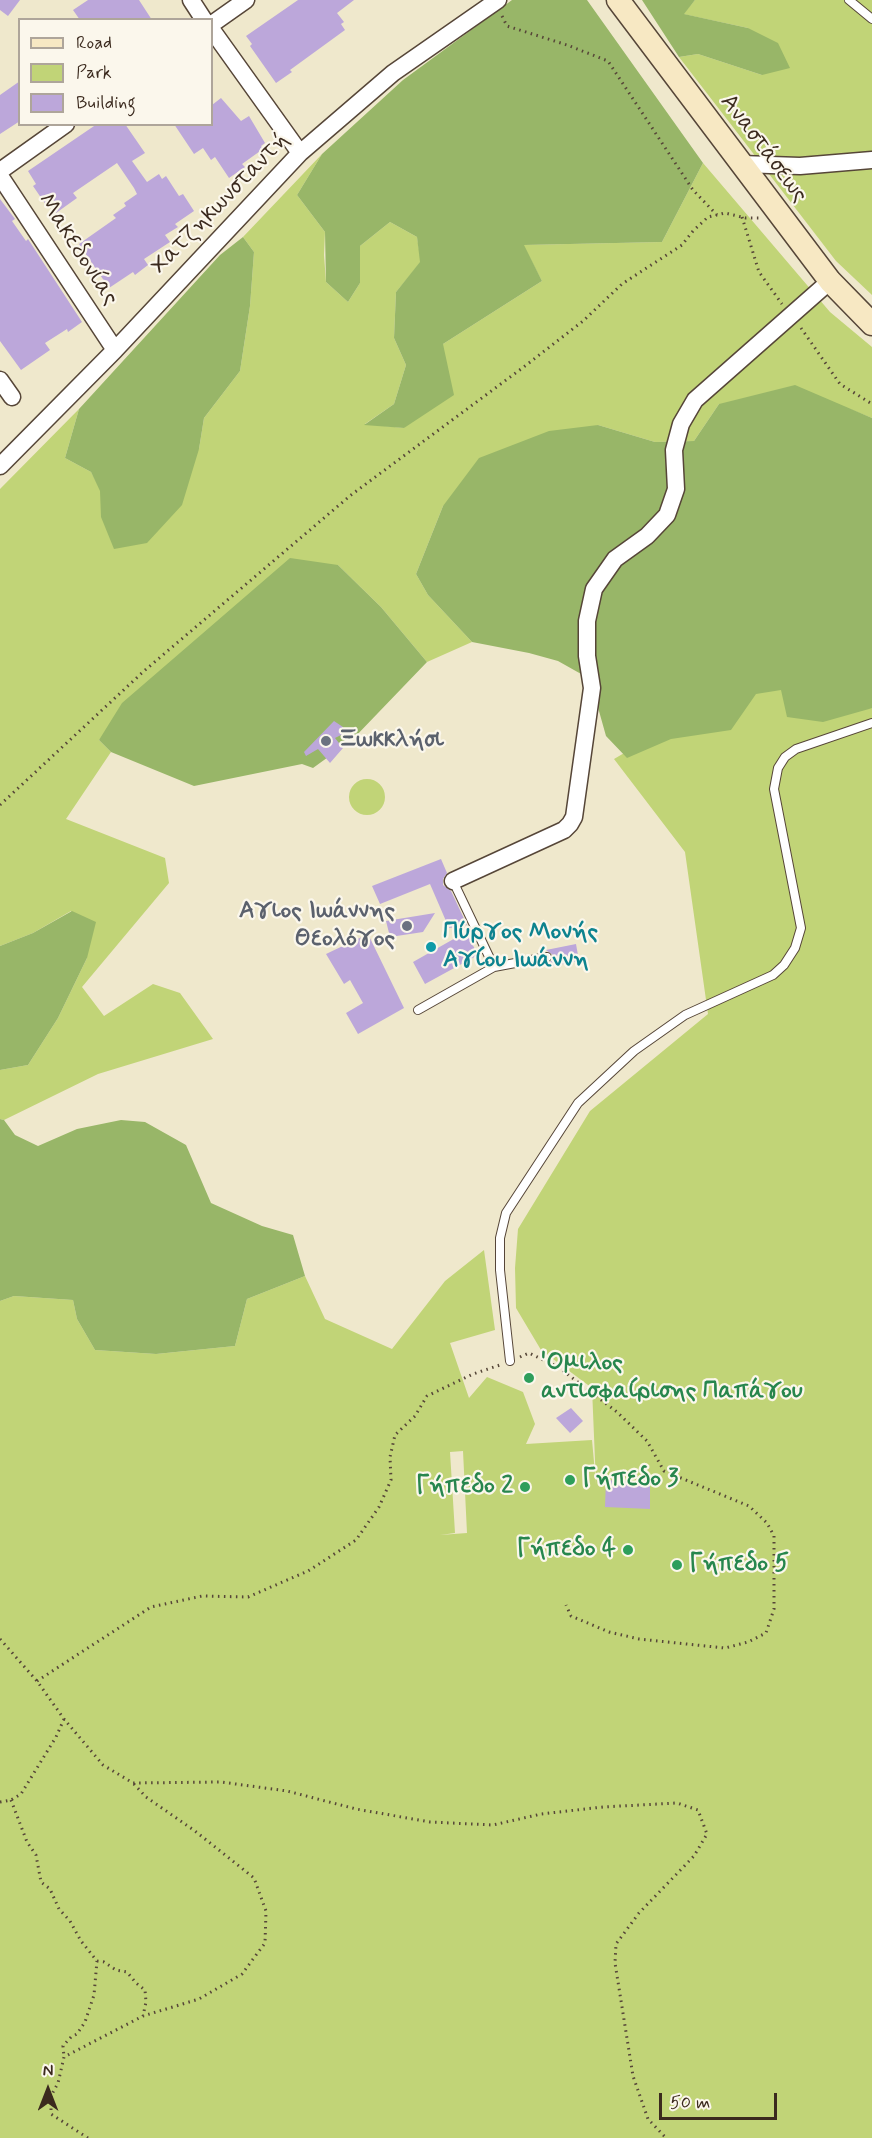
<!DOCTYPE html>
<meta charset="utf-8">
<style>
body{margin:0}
#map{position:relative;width:872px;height:2138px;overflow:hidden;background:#efe8cc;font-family:Mynerve,sans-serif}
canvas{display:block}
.legend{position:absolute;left:18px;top:18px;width:195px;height:108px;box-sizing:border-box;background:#fbf7ec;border:2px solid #aea59a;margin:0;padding:8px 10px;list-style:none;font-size:18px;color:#3b2a1e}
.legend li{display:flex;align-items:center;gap:12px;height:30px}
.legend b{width:30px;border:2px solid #aea59a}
.north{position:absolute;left:18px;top:2060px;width:60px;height:60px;-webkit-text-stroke:4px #fbf7ec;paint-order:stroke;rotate:0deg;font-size:16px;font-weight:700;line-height:24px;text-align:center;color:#3b2a1e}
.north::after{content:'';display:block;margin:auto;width:21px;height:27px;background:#3b2a1e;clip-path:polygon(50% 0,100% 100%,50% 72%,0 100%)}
.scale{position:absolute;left:659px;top:2093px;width:118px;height:27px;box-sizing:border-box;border:3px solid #3b2a1e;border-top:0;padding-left:8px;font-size:18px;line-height:21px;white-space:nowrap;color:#3b2a1e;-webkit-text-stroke:4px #fbf7ec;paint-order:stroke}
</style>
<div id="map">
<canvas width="872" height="2138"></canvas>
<ul class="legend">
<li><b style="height:8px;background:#f7e8c3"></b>Road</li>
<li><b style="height:16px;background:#c1d477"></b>Park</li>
<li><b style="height:16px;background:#bca7da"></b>Building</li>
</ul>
<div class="north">N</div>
<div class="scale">50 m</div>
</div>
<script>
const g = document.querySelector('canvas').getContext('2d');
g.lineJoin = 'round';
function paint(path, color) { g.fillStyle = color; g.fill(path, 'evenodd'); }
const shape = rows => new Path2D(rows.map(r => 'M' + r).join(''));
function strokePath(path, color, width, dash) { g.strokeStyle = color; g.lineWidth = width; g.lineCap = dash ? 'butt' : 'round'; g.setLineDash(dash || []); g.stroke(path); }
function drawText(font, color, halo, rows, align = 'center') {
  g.font = font + ' Mynerve,sans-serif'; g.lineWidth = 4.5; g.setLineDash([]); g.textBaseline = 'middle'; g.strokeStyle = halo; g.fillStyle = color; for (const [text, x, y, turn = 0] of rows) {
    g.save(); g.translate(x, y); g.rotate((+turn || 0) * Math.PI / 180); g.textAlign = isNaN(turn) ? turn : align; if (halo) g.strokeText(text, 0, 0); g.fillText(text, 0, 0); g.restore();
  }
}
const green = shape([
 [695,0,872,0,872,295,836,261,679,57,698,54,762,75,748,28,683,14],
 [322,154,297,195,325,232,324,255,326,282,348,302,360,283,360,246,390,222,417,237,421,262,396,292,394,338,406,365,394,404,365,424,404,428,443,344,542,281,523,245,662,242,703,163,830,312,872,347,872,418,847,408,719,404,694,441,655,442,598,425,443,506,416,574,428,595,472,642,427,662,381,607,338,565,99,740,111,752,66,819,165,858,169,883,82,987,104,1016,153,984,180,993,213,1039,98,1074,4,1120,0,1119,0,1070,28,1065,58,1018,87,958,71,911,33,933,0,946,0,489,79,409,65,458,91,472,101,491,101,517,199,449,204,418,240,371,250,306,254,252,243,237],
 [872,663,872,2138,0,2138,0,1301,14,1296,73,1300,77,1319,95,1350,156,1354,235,1346,247,1299,305,1276,325,1319,392,1349,445,1281,484,1250,495,1330,450,1343,469,1398,487,1377,523,1392,535,1424,526,1444,592,1440,596,1484,592,1388,541,1350,516,1308,515,1268,518,1229,590,1111,708,1014,685,852,614,759,713,701],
 [463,1451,467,1533,440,1535,455,1533,450,1452],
 '349 797a18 18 0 1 1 36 0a18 18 0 1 1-36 0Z'
]);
const forest = shape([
 [512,0,587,0,703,163,662,242,524,245,542,281,443,344,454,395,404,428,364,425,394,404,406,365,394,338,396,292,420,262,417,237,390,222,360,246,360,283,348,302,326,282,325,232,297,195,322,154,403,80],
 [642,0,695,0,684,14,748,28,778,43,790,68,762,75,698,54,679,57],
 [243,237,254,252,250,306,240,371,204,418,199,449,182,505,147,543,114,549,101,517,100,491,91,472,65,458,79,409,220,255],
 [795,385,872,418,872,708,869,709,823,722,787,717,781,690,756,694,731,730,671,739,627,758,606,736,590,679,558,661,529,653,472,642,428,595,416,574,443,506,479,458,549,431,598,425,655,442,694,441,719,404],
 [290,558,338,565,381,607,427,662,353,739,313,768,302,764,194,786,111,752,99,740,122,703],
 [72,911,96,922,87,958,58,1018,28,1065,0,1070,0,946,33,933],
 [0,1119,4,1120,15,1135,38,1146,77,1129,121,1120,145,1122,186,1145,211,1203,262,1226,293,1235,305,1276,247,1299,235,1346,156,1354,95,1350,77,1319,73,1300,14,1296,0,1301]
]);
const building = shape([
 [0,0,20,0,8,16,0,10],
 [88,0,139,0,152,20,80,20,73,10],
 [298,0,354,0,337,13,344,22,341,24,345,30,290,70,292,72,276,83,250,46,252,44,246,36],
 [20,81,20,121,0,134,0,95],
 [221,98,241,121,249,116,265,143,261,146,263,149,242,164,245,167,229,178,215,157,211,160,203,148,194,154,174,124,212,124,212,105],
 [97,124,125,124,145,153,132,161,147,182,159,174,162,179,166,176,179,196,183,194,194,211,175,224,178,227,165,235,170,242,144,259,148,265,135,275,133,272,109,288,79,244,116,218,113,215,126,206,124,203,137,194,134,188,117,163,73,193,77,198,56,213,49,203,46,205,33,186,36,184,28,171],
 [0,199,15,219,12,221,26,241,28,239,82,322,68,332,67,329,45,343,50,350,21,370,0,341],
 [334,721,343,727,343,734,335,738,343,748,330,763,318,749,306,756,304,752],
 [441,859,447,873,443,879,443,885,451,891,467,925,449,928,430,884,380,904,372,886],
 [435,913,423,932,390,937,386,921],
 [466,932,478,955,425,984,413,962],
 [368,934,404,1008,358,1034,346,1013,363,1003,350,980,344,984,326,954],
 [576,944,579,961,549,967,548,963,553,960,553,955,546,950],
 [571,1408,583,1421,570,1433,556,1418],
 [606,1480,650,1483,650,1509,605,1507]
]);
const path = shape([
 [502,16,507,26,567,45,608,61,693,190,717,215],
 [742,217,759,272,782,304],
 [801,328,840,384,872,404],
 [0,805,144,671,351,495,525,366,583,321,622,284,682,245,693,231,708,217,725,213,746,218,761,218],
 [520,1357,529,1353,558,1367,617,1412,647,1441,664,1471,749,1506,767,1523,774,1536,774,1609,766,1633,748,1642,725,1648,639,1639,609,1632,571,1616,566,1605],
 [0,1639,37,1681,64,1719,103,1765,133,1783,221,1782,287,1791,356,1809,430,1822,493,1825,541,1814,603,1807,677,1803,698,1810,707,1834,694,1856,639,1913,616,1944,615,1963,633,2076,648,2119,666,2138],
 [37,1681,151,1607,202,1596,248,1597,308,1571,356,1540,379,1507,391,1480,390,1457,395,1435,415,1416,427,1396,473,1374,500,1365],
 [11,1800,27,1842,36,1855,41,1882,50,1889,59,1909,70,1921,81,1941,97,1961,94,1995,85,2022,77,2034,71,2037,63,2046,64,2057],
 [0,1802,11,1800,21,1794,56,1737,64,1719],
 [97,1961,104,1962,116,1970,127,1972,136,1983,145,1990,146,2002,143,2016],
 [88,2138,51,2114,51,2096,58,2083,64,2057,143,2016,199,1999,242,1974,265,1943,266,1911,254,1878,195,1831,146,1797,133,1783]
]);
const lane = shape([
 [849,0,872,19],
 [453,881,494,967,547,957],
 [418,1010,494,967],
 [510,1361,500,1270,500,1238,506,1213,578,1103,634,1051,685,1015,773,975,784,965,795,948,801,928,774,789,778,768,785,757,796,749,872,723]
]);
const street = shape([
 [191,0,204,20],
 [212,24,246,0],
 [212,30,300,153],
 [741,164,800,166,872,160],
 [0,171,66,124],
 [0,176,115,350],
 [0,380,12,397],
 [0,466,115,350,300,153,393,73,498,0],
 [453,881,564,830,570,824,574,817,592,688,587,656,587,621,594,589,615,559,647,536,667,515,676,489,674,450,681,424,695,400,830,281]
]);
const secondary = shape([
 [618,0,830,281,872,324]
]);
const markers = [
 [326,741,6,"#6b7280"],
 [407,926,6,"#6b7280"],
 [431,947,6,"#0f9aa8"],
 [529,1378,6,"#2e9e5b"],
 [570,1480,6,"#2e9e5b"],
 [525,1487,6,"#2e9e5b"],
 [628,1550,6,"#2e9e5b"],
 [677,1565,6,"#2e9e5b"]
];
const streetNames = [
 ["Αναστάσεως",763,149,53],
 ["Χατζηκωνσταντή",221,204,-46],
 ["Μακεδονίας",77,250,57]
];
const worshipNames = [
 ["Ξωκκλήσι",338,741],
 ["Αγιος Ιωάννης",395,912,"right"],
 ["Θεολόγος",395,940,"right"]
];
const cultureNames = [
 ["Πύργος Μονής",443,933],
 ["Αγίου Ιωάννη",443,961]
];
const leisureNames = [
 ["'Ομιλος",541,1364],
 ["αντισφαίρισης Παπάγου",541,1392],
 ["Γήπεδο 3",582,1480],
 ["Γήπεδο 2",513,1487,"right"],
 ["Γήπεδο 4",616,1550,"right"],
 ["Γήπεδο 5",689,1565]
];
paint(green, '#c1d477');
paint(forest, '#98b668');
paint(building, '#bca7da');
strokePath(lane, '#564638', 10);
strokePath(street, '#564638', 19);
strokePath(secondary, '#564638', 25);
strokePath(path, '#564638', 3, [1.5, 4.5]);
strokePath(lane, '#fff', 8);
strokePath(street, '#fff', 16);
strokePath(secondary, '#f7e8c3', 22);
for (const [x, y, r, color] of markers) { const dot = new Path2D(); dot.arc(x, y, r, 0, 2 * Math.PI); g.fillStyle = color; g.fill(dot); strokePath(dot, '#fbf7ec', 2); }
drawText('24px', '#3b2a1e', '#fbf7ec', streetNames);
drawText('bold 24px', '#5b616d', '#fbf7ec', worshipNames, 'left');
drawText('bold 24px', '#0d838f', '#fbf7ec', cultureNames, 'left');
drawText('bold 24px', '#27864d', '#fbf7ec', leisureNames, 'left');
</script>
